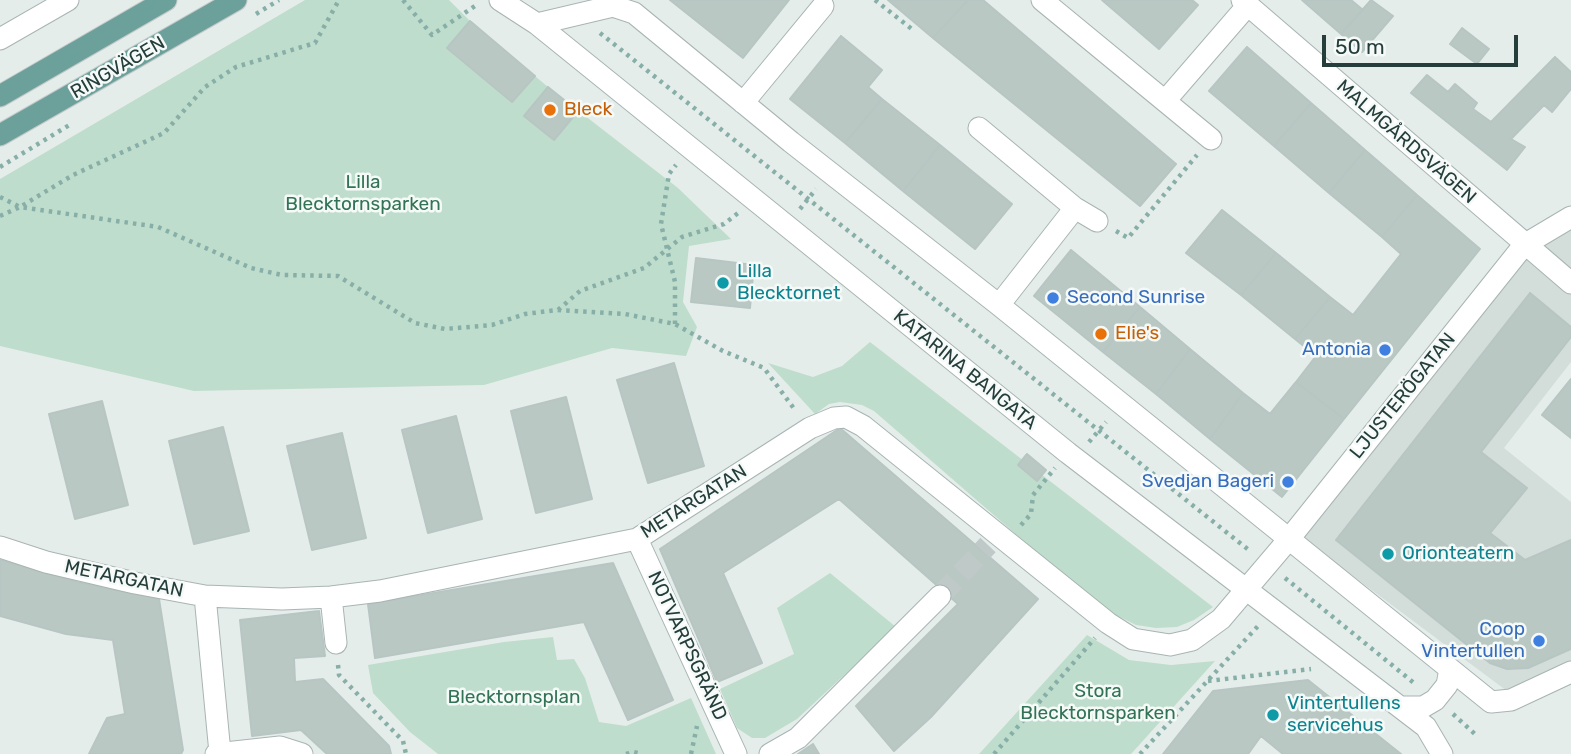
<!DOCTYPE html>
<meta charset="utf-8">
<style>
body{margin:0}
#map{position:relative;width:1571px;height:754px;overflow:hidden;background:#e5edeb;font-family:Rubik,sans-serif}
canvas{display:block}
.scale{position:absolute;left:1322px;top:35px;width:196px;height:32px;box-sizing:border-box;border:4px solid #253e3b;border-top:0;padding-left:9px;font-size:21px;line-height:24px;white-space:nowrap;color:#253e3b;-webkit-text-stroke:5px #f5faf8;paint-order:stroke}
</style>
<div id="map">
<canvas width="1571" height="754"></canvas>
<div class="scale">50 m</div>
</div>
<script>
const g = document.querySelector('canvas').getContext('2d');
g.lineJoin = 'round';
function paint(path, color) { g.fillStyle = color; g.fill(path, 'evenodd'); }
const shape = rows => new Path2D(rows.map(r => 'M' + r).join(''));
function strokePath(path, color, width, dash) { g.strokeStyle = color; g.lineWidth = width; g.lineCap = dash ? 'butt' : 'round'; g.setLineDash(dash || []); g.stroke(path); }
function drawText(font, color, halo, rows, align = 'center') {
  g.font = font + ' Rubik,sans-serif'; g.lineWidth = 5; g.setLineDash([]); g.textBaseline = 'middle'; g.strokeStyle = halo; g.fillStyle = color; for (const [text, x, y, turn = 0] of rows) {
    g.save(); g.translate(x, y); g.rotate((+turn || 0) * Math.PI / 180); g.textAlign = isNaN(turn) ? turn : align; if (halo) g.strokeText(text, 0, 0); g.fillText(text, 0, 0); g.restore();
  }
}
const built = shape([
 [1571,218,1571,362,1504,448,1571,502,1571,661,1507,691,1294,532,1519,244]
]);
const green = shape([
 [305,0,449,0,470,21,548,87,678,188,731,239,689,246,683,302,697,327,686,356,612,348,484,385,194,391,0,346,0,179],
 [870,342,1213,607,1194,620,1177,627,1156,628,1136,625,1114,614,1095,603,874,411,862,405,840,402,829,404,815,414,768,363,813,377,842,366],
 [830,573,896,627,797,719,765,738,752,738,737,728,720,689,794,654,777,608],
 [1087,635,1129,660,1171,665,1215,661,1131,754,979,754],
 [553,637,557,660,574,659,585,678,599,722,626,726,691,698,716,754,438,754,410,732,373,693,368,665,504,642]
]);
const building = shape([
 [670,0,789,0,743,58,670,0],
 [888,0,968,0,933,38,888,0],
 [968,0,983,0,1176,164,1140,206,933,38,968,0],
 [1102,0,1192,0,1198,5,1159,49,1102,0],
 [1302,0,1351,0,1363,10,1341,34,1302,0],
 [1371,0,1393,16,1362,52,1341,34,1371,0],
 [470,21,535,76,512,102,447,48,470,21],
 [1462,28,1489,49,1477,64,1450,44,1462,28],
 [841,36,882,70,868,87,882,99,845,143,790,99,841,36],
 [1247,47,1311,103,1274,146,1209,91,1247,47],
 [1555,57,1571,72,1571,89,1552,112,1544,105,1511,139,1525,147,1507,170,1411,93,1427,75,1448,92,1455,84,1477,103,1473,109,1491,122,1555,57],
 [548,87,578,111,554,140,524,116,548,87],
 [882,99,940,145,903,191,845,143,882,99],
 [1311,103,1365,150,1329,193,1274,146,1311,103],
 [940,145,1012,204,975,249,903,191,940,145],
 [1365,150,1417,195,1382,237,1329,193,1365,150],
 [1417,195,1480,249,1344,419,1296,382,1316,356,1295,339,1330,297,1353,315,1401,254,1382,237,1417,195],
 [1222,210,1276,253,1241,295,1186,253,1222,210],
 [1071,250,1140,307,1103,352,1034,296,1071,250],
 [1276,253,1330,297,1295,339,1241,295,1276,253],
 [696,258,754,265,750,308,691,302,696,258],
 [1530,293,1571,327,1571,337,1481,452,1527,488,1490,533,1525,560,1571,540,1571,649,1528,668,1507,669,1490,663,1476,652,1336,540,1530,293],
 [1140,307,1190,349,1156,394,1103,352,1140,307],
 [1190,349,1243,393,1210,439,1156,394,1190,349],
 [674,363,704,466,648,483,617,380,674,363],
 [1571,379,1571,438,1542,415,1571,379],
 [1296,382,1344,419,1282,497,1210,439,1243,393,1270,414,1296,382],
 [566,397,592,499,536,513,511,411,566,397],
 [102,401,128,505,75,519,49,414,102,401],
 [456,416,482,519,428,533,402,430,456,416],
 [223,427,249,531,194,544,169,441,223,427],
 [840,428,1038,599,931,717,894,751,856,706,958,604,839,499,723,573,762,663,717,682,660,549,840,428],
 [342,433,366,538,312,550,287,446,342,433],
 [1027,454,1046,470,1037,481,1018,465,1027,454],
 [0,560,77,582,159,599,183,750,181,754,89,754,107,718,125,714,113,640,66,634,0,616,0,560],
 [613,563,673,700,628,720,584,622,375,658,368,604,613,563],
 [319,611,325,656,294,658,295,682,323,679,389,746,391,754,327,754,301,730,252,736,240,620,319,611],
 [1308,680,1401,754,1283,754,1261,736,1248,754,1163,754,1213,691,1308,680],
 [813,744,819,754,798,754,813,744]
]);
const minorTunnel = shape([
 [940,596,988,545]
]);
const path = shape([
 [403,0,432,35,478,4],
 [875,0,913,30],
 [256,14,279,0],
 [600,33,1250,551],
 [0,167,71,124],
 [0,197,20,207,73,175,164,133,205,87,236,67,315,43,339,0],
 [800,209,816,189],
 [0,216,20,207,158,227,251,268,282,275,338,276,415,323,445,329,492,325,525,314,557,310,625,314,675,324,723,351,764,368,795,410],
 [1116,231,1128,238,1197,155],
 [558,310,580,291,644,268,682,237,724,224,738,213],
 [675,324,675,282,661,224,669,174,676,165],
 [1089,442,1106,422],
 [1021,525,1031,514,1033,495,1055,468],
 [1285,578,1414,683],
 [338,665,339,675,403,741,406,754],
 [1208,681,1311,669],
 [1453,714,1476,735],
 [626,754,633,752,642,754],
 [691,754,697,726],
 [994,754,1095,638],
 [1140,754,1258,626]
]);
const minor = shape([
 [500,0,537,24,1068,453,1426,727,1442,754],
 [1042,0,1211,139],
 [1242,0,1571,283],
 [537,24,613,6,634,13,791,142,999,305,1491,702,1511,700,1571,672],
 [0,39,68,0],
 [1165,101,1248,5],
 [743,103,823,6],
 [979,128,1075,208,1097,221],
 [999,305,1075,208],
 [637,539,736,754],
 [0,547,46,562,135,583,205,596,282,599,331,597,380,591,637,539,810,428,834,418,846,417,863,426,1108,623,1133,639,1170,645,1192,640,1221,619,1289,539,1524,245,1571,217],
 [205,596,220,753],
 [331,597,336,643],
 [1401,707,1423,707,1435,700,1447,685,1450,669],
 [216,754,280,747,302,754],
 [770,754,798,738,940,596]
]);
const major = shape([
 [0,96,166,0],
 [0,135,236,0]
]);
const markers = [
 [550,110,7,"#e8710a"],
 [723,283,7,"#0f9aa8"],
 [1053,298,7,"#3f7fe0"],
 [1101,334,7,"#e8710a"],
 [1385,350,7,"#3f7fe0"],
 [1288,482,7,"#3f7fe0"],
 [1388,554,7,"#0f9aa8"],
 [1539,641,7,"#3f7fe0"],
 [1273,715,7,"#0f9aa8"]
];
const streetNames = [
 ["RINGVÄGEN",118,68,-30],
 ["MALMGÅRDSVÄGEN",1406,142,41],
 ["KATARINA BANGATA",965,370,39],
 ["LJUSTERÖGATAN",1403,396,-51],
 ["METARGATAN",694,502,-32],
 ["METARGATAN",124,579,12],
 ["NOTVARPSGRÄND",687,646,65]
];
const foodNames = [
 ["Bleck",564,110],
 ["Elie's",1115,334]
];
const parkNames = [
 ["Lilla",363,183],
 ["Blecktornsparken",363,205],
 ["Stora",1098,692],
 ["Blecktornsparken",1098,714],
 ["Blecktornsplan",514,698]
];
const cultureNames = [
 ["Lilla",737,272],
 ["Blecktornet",737,294],
 ["Orionteatern",1402,554],
 ["Vintertullens",1287,704],
 ["servicehus",1287,726]
];
const shopNames = [
 ["Second Sunrise",1067,298,"left"],
 ["Antonia",1371,350],
 ["Svedjan Bageri",1274,482],
 ["Coop",1525,630],
 ["Vintertullen",1525,652]
];
paint(built, '#d3ddda');
paint(green, '#bfddcc');
paint(building, '#bac8c4');
strokePath(building, '#b7c6c2', 2);
strokePath(minorTunnel, '#bfcac8', 21, [21, 10]);
strokePath(minor, '#a8b5b3', 23);
strokePath(major, '#c2c9c8', 23);
strokePath(path, '#87afa8', 4.5, [3.5, 5]);
strokePath(minor, '#fff', 21);
strokePath(major, '#6ca09a', 21);
for (const [x, y, r, color] of markers) { const dot = new Path2D(); dot.arc(x, y, r, 0, 2 * Math.PI); g.fillStyle = color; g.fill(dot); strokePath(dot, '#f5faf8', 2.5); }
drawText('19px', '#253e3b', '#f5faf8', streetNames);
drawText('19px', '#c56008', '#f5faf8', foodNames, 'left');
drawText('19px', '#317354', '#f5faf8', parkNames);
drawText('19px', '#0d838f', '#f5faf8', cultureNames, 'left');
drawText('19px', '#366cbe', '#f5faf8', shopNames, 'right');
</script>
